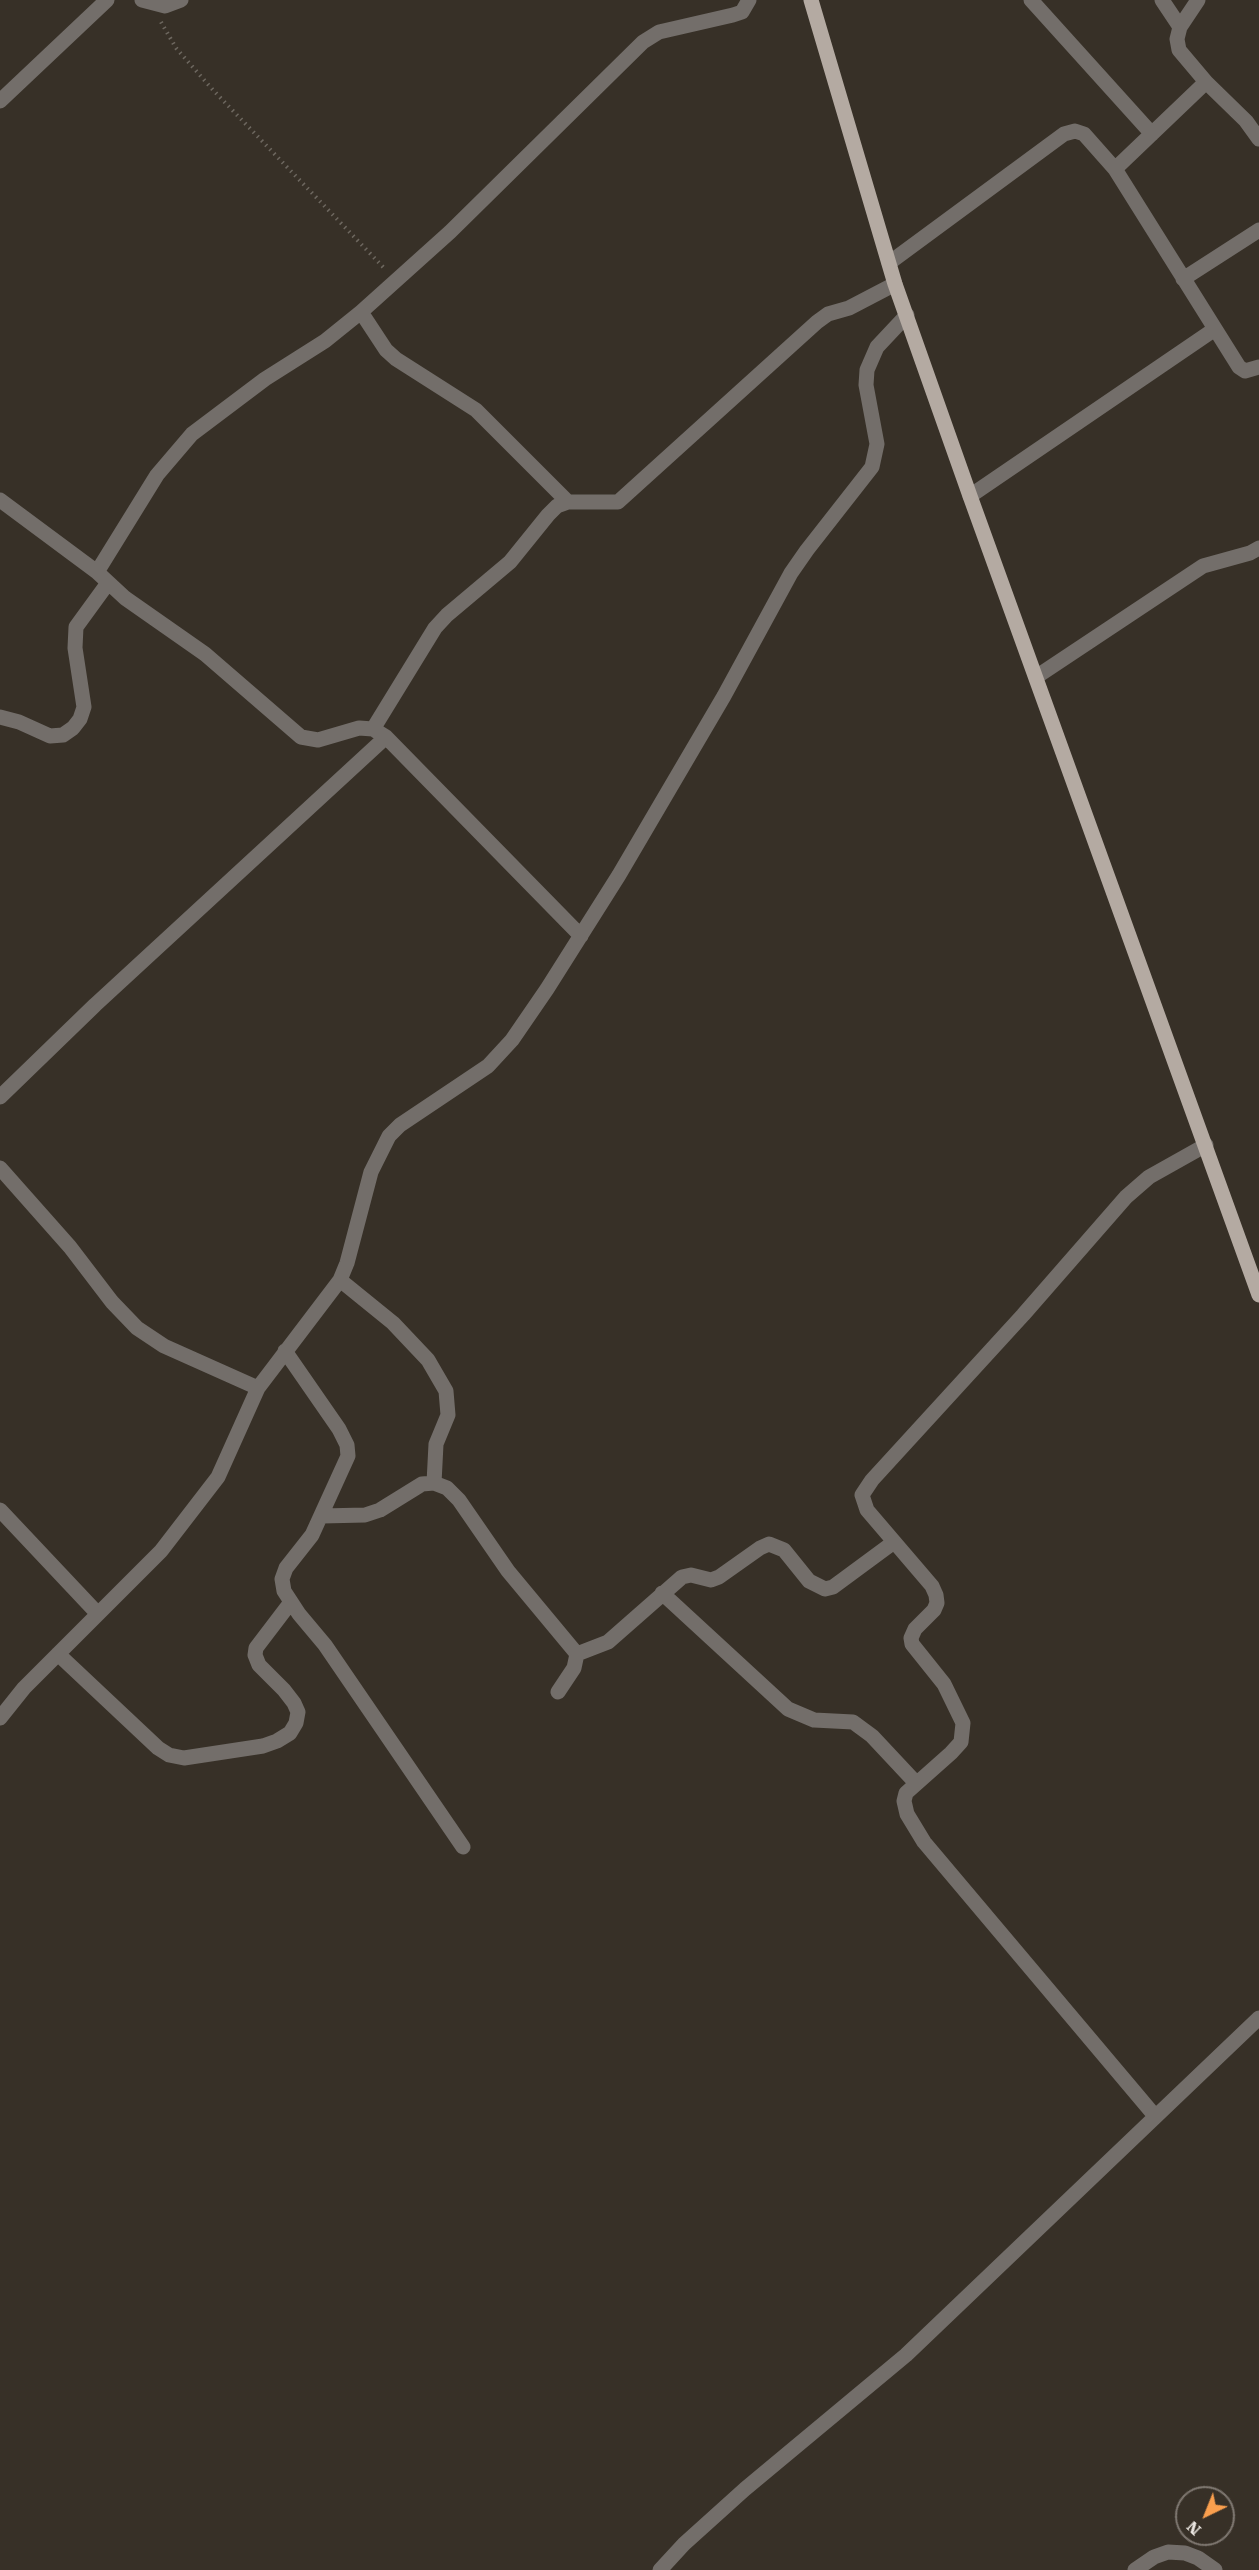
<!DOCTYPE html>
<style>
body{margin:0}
#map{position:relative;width:1259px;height:2570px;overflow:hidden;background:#373027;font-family:"Roboto Serif",serif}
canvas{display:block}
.north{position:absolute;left:1175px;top:2486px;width:60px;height:60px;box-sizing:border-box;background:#373027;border:2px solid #7f7871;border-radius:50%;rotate:223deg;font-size:16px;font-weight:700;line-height:24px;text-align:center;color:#eae5e0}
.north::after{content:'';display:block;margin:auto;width:21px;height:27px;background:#fa9f4e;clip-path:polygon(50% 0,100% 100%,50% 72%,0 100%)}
</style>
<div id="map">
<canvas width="1259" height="2570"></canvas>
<div class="north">N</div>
</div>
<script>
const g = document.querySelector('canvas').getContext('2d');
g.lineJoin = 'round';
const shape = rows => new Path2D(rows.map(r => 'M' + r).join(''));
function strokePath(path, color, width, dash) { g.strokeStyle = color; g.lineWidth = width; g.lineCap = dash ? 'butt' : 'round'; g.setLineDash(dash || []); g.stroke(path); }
const path = shape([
 [161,22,176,48,213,90,385,269]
]);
const minor = shape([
 [142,0,165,6,181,0],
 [1031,0,1152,134],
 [1162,0,1180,27],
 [1206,82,1246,121,1259,139],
 [0,101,107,0],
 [1115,169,1239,367,1245,371,1259,367],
 [889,263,1064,134,1075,131,1084,134,1115,169,1206,82,1179,50,1177,39,1180,27,1198,0],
 [1183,279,1259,230],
 [361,312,386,350,396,359,476,410,568,502],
 [970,496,1215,329],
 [0,500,97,572,125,598,205,654,301,737,318,740,359,728,373,729,386,737,581,936],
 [97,572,157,475,192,434,265,379,325,341,361,312,450,232,643,42,659,32,733,15,742,12,749,0],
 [1036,677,1203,566,1250,553,1259,548],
 [0,717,19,722,50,736,63,735,73,728,80,719,84,707,75,648,76,627,108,583],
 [373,729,435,628,447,615,510,562,548,515,557,506,568,502,618,502,817,322,828,314,849,308,895,284],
 [0,1097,95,1005,386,737],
 [0,1168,70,1247,112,1302,137,1328,164,1346,258,1388],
 [340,1280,393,1323,428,1360,446,1391,448,1415,436,1444,434,1483],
 [285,1351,339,1429,347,1445,348,1456,312,1535,286,1568,282,1579,284,1591,299,1614,325,1645,463,1847],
 [0,1510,98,1614],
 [322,1516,365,1515,380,1510,422,1484,434,1483,447,1488,459,1500,508,1571,577,1654,574,1668,558,1692],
 [662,1593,788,1709,814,1720,853,1722,872,1736,916,1783],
 [58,1654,158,1748,169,1755,184,1758,263,1746,277,1741,290,1733,296,1723,298,1712,294,1703,284,1690,259,1665,255,1655,256,1648,291,1602],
 [577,1654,608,1642,682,1577,691,1575,711,1580,719,1577,760,1548,769,1544,784,1550,809,1581,825,1589,833,1587,894,1542],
 [0,1718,24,1688,161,1551,218,1477,258,1388,340,1280,347,1263,371,1172,389,1136,400,1125,488,1066,512,1040,547,989,619,875,724,696,791,573,807,550,872,467,877,444,866,385,867,370,877,347,907,315],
 [1155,2116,924,1842,907,1814,904,1801,906,1793,951,1753,961,1742,963,1723,944,1684,912,1644,911,1638,915,1629,934,1610,937,1603,936,1595,932,1586,867,1510,862,1495,872,1480,1023,1315,1126,1197,1149,1177,1206,1145],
 [660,2570,684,2544,745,2489,906,2355,1259,2018],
 [1135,2570,1154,2557,1168,2552,1185,2553,1198,2558,1215,2570]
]);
const primary = shape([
 [811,0,895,284,970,496,1259,1295]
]);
strokePath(path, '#6d675f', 4, [1.5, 4.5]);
strokePath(minor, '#736e6a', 15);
strokePath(primary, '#b4aaa2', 15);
</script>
